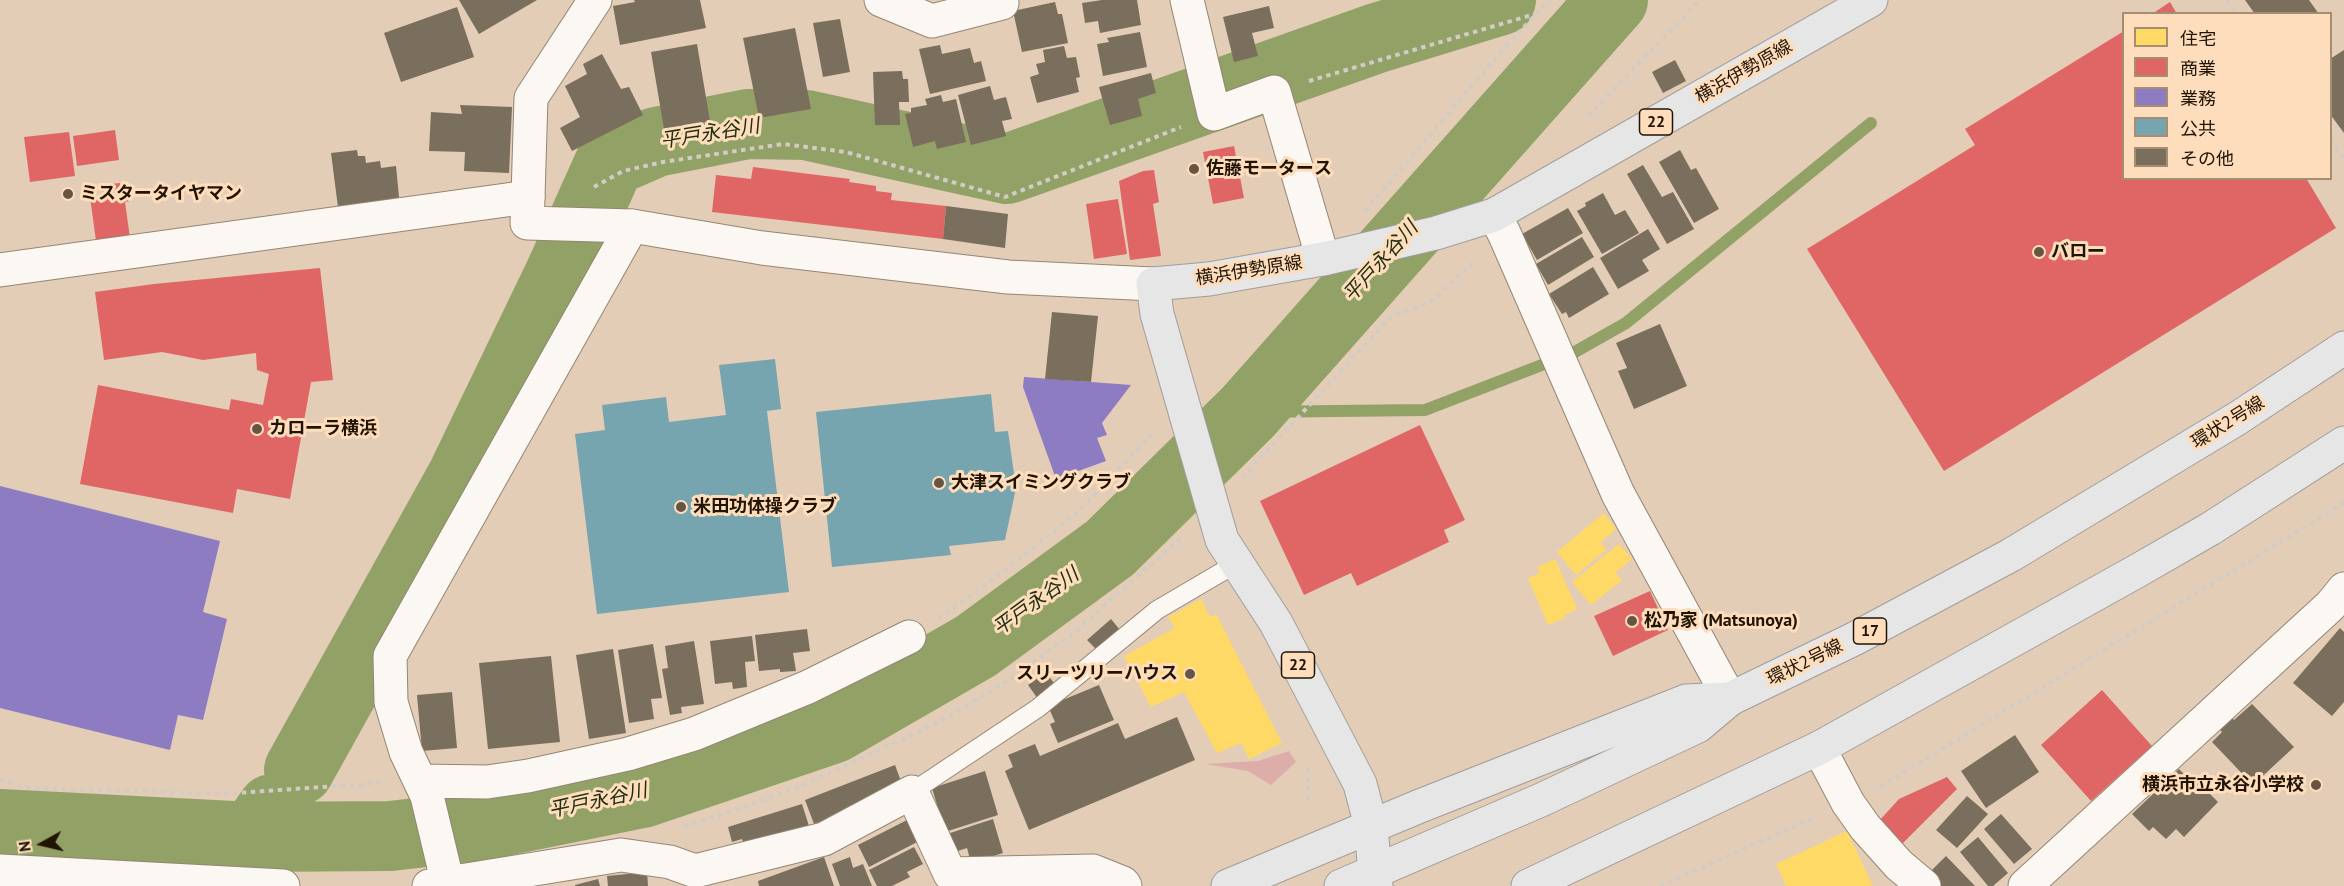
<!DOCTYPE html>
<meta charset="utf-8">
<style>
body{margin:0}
#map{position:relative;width:2344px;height:886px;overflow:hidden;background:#e3cdb6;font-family:"PT Sans","Noto Sans JP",sans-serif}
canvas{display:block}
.legend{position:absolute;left:2122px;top:12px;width:210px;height:168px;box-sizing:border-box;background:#fdddbc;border:2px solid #a58d72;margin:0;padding:8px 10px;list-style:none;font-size:18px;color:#211404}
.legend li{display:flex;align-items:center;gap:12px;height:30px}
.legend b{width:30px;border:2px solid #a58d72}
.north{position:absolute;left:12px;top:814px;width:60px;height:60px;-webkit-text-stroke:4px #fdddbc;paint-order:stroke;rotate:262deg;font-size:16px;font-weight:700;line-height:24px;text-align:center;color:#211404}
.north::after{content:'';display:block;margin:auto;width:21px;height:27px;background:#211404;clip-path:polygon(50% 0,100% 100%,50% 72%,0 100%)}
</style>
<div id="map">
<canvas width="2344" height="886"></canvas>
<ul class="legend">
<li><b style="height:16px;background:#ffd966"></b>住宅</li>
<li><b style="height:16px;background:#e06666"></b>商業</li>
<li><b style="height:16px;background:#8e7cc3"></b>業務</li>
<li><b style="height:16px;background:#76a5af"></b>公共</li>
<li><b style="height:16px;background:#7a6e5c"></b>その他</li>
</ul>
<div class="north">N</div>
</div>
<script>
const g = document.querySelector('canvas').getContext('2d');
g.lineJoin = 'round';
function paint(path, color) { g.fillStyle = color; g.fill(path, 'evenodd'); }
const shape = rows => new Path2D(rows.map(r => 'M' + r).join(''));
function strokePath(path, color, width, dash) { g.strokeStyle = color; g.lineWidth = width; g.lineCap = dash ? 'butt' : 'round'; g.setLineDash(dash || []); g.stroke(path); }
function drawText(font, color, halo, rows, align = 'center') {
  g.font = font + ' "PT Sans","Noto Sans JP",sans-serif'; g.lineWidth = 6; g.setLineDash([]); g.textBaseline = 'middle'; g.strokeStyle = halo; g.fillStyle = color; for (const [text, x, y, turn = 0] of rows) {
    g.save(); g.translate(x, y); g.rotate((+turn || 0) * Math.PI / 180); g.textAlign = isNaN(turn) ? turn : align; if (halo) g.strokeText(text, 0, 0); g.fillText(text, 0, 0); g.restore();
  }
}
const green = shape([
 [1289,751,1296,762,1271,785,1248,771,1206,764,1258,761]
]);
const homes = shape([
 [1604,513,1616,529,1601,542,1606,550,1576,575,1557,552],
 [1619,544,1632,559,1615,573,1622,580,1591,605,1572,582],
 [1555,559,1577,609,1564,615,1565,618,1548,625,1528,578,1540,573,1537,567],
 [1201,599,1210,617,1216,614,1282,743,1249,759,1241,743,1217,753,1184,692,1151,707,1124,656,1175,628,1168,617],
 [1847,831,1873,886,1786,886,1776,864]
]);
const shops = shape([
 [2170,2,2177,14,2152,14],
 [2124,31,2124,178,2306,178,2336,228,1944,471,1807,249,1975,145,1965,129],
 [115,130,119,160,77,166,73,136],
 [69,132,75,176,30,182,24,137],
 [1234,146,1244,198,1213,204,1203,152],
 [753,167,850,179,849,182,876,186,876,191,892,193,891,200,946,206,943,239,712,212,716,175,751,179],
 [1154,170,1159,202,1153,204,1161,256,1130,260,1119,181,1143,171],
 [120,183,121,192,128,191,130,201,125,202,130,238,96,241,90,197,103,195,102,185],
 [1118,199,1127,254,1094,259,1086,204],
 [320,268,333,380,311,382,290,499,237,489,233,513,80,484,98,385,229,410,231,399,263,405,269,374,257,370,256,353,203,360,162,352,104,360,95,292,154,284],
 [1420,425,1465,520,1444,530,1449,542,1357,586,1351,573,1304,595,1260,501],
 [1650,591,1668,630,1613,656,1594,616],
 [2102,690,2152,746,2091,801,2041,745],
 [1947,777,1957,789,1901,845,1879,821,1899,799]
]);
const offices = shape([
 [1024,377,1131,385,1102,423,1107,435,1097,438,1106,461,1056,479,1023,387],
 [0,486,220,541,203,612,227,619,203,720,178,715,170,750,0,708]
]);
const public = shape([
 [775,359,781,409,767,411,789,592,597,614,575,434,605,430,602,405,666,397,669,422,726,415,719,365],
 [991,394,995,432,1008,431,1016,488,1005,540,949,546,951,555,832,567,816,412]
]);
const stream = shape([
 [1248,412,1425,410,1573,353,1626,323,1871,123]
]);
const river = shape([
 [299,770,462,477,559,276,610,162,656,142,748,124,806,125,1007,169,1377,38,1501,0],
 [0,824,252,837,272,809],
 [252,837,390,836,479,826,642,793,834,728,976,646,1110,548,1248,412,1613,0]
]);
const building = shape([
 [459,0,537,0,479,34],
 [634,0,700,0,706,28,620,45,613,6,635,2],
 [1102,0,1137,0,1141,25,1100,33,1098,21,1085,23,1082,3],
 [2245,0,2309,0,2319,14,2255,14],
 [1055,2,1058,14,1062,14,1068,43,1022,52,1013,11],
 [1269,6,1274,28,1252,33,1258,56,1234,62,1223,17],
 [457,7,474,57,401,82,384,33],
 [840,19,850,72,823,77,813,23],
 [795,28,811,109,759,118,743,38],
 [1140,32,1147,67,1103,76,1097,44,1109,42,1107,38],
 [697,44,710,121,664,129,651,52],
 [940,45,942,54,970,48,974,63,981,61,986,81,930,94,919,49],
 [1064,46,1067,58,1076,57,1080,77,1076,78,1079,92,1037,103,1030,77,1039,74,1036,64,1045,62,1043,50],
 [2344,50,2344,133,2330,114,2330,59],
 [602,54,621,89,629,87,643,115,572,151,560,128,580,117,565,86,587,74,583,64],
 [1675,60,1686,81,1663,93,1652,72],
 [902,71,903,79,908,79,909,102,899,102,900,125,875,125,873,72],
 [1151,73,1156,93,1138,99,1142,116,1110,125,1099,87],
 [990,86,994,100,1006,97,1012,119,1002,121,1006,136,971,145,958,95],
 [941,95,943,102,956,99,966,142,937,149,935,141,913,147,905,114,911,113,911,108,927,105,925,99],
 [460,105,512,107,509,173,464,171,465,152,429,151,431,112,462,114],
 [357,150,358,156,365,156,366,163,380,161,381,168,396,166,400,207,339,215,331,153],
 [1680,150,1691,170,1696,168,1719,209,1694,223,1659,162],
 [1643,165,1662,197,1673,192,1694,229,1667,244,1627,174],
 [1603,193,1615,215,1625,210,1639,233,1602,254,1577,211,1586,206,1585,203],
 [946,206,1008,214,1005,248,943,239],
 [1568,208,1583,233,1537,260,1522,234],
 [1648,229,1660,249,1642,260,1649,271,1618,289,1600,258],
 [1582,237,1594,257,1548,285,1536,264],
 [1593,267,1609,294,1569,318,1566,312,1562,314,1549,294],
 [1052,312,1098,316,1091,382,1045,379],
 [1660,324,1687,386,1634,409,1618,371,1627,368,1616,343],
 [1111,619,1120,630,1097,650,1087,640],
 [2340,628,2344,632,2344,702,2332,716,2293,683],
 [807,629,810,651,793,653,796,671,780,672,780,669,759,671,755,635],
 [752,636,755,661,745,662,747,687,733,689,732,682,715,684,710,641],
 [694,641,704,704,681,707,682,713,670,715,662,669,668,668,665,646],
 [653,644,662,698,651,699,654,719,629,723,618,650],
 [613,649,626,733,589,739,576,655],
 [551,656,560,742,488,749,479,663],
 [1046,672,1056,686,1038,699,1028,685],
 [1099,685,1114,720,1058,743,1050,724,1055,722,1048,706],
 [452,692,457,748,422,751,417,695],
 [2252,704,2294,747,2253,785,2212,742,2222,732,2217,726,2230,715,2234,720],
 [1177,717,1195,760,1029,830,1005,771,1013,767,1008,755,1035,744,1040,756,1118,723,1125,739],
 [2015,735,2039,772,1986,808,1961,771],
 [895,765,902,784,881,798,814,824,805,800],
 [2179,769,2192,782,2195,779,2218,802,2184,837,2176,829,2166,839,2153,827,2149,831,2132,814],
 [985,771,998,815,945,832,932,788],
 [1967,796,1988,814,1957,848,1936,830],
 [802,804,809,826,744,844,742,839,732,842,728,827],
 [2001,814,2032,849,2014,864,1984,829],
 [911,818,921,840,869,867,858,845],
 [993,819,1003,853,971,863,967,848,955,852,950,833],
 [1978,837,2008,873,1993,886,1988,886,1960,852],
 [914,847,923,864,907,872,910,877,892,886,877,886,869,870],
 [1946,856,1975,886,1940,886,1928,874],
 [824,857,834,886,759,886,758,881],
 [850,857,853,868,863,864,872,886,840,886,832,864],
 [647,872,648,886,608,886,607,876],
 [598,879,600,886,575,886,575,885]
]);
const path = shape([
 [2227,0,2237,14],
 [1309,81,1535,14],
 [1588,116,1700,0],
 [2330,140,2344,158],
 [594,187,623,171,663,162,783,144,846,152,1005,197,1181,127],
 [1365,211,1505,47,1550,0],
 [1242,478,1390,318,1432,301,1475,261],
 [938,618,981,589,1077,513,1154,432],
 [1308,768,1308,805],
 [0,780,30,788,222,794,380,783],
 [1880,787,2344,503],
 [684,827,797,788,939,722,1008,681,1076,631,1183,536],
 [1660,886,1816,817]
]);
const service = shape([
 [912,792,1038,708,1157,610,1237,563]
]);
const minor = shape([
 [881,0,932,21,1002,3],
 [1187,0,1214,114,1274,92,1323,259],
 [528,197,531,98,595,0],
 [1494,215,1504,233,1618,494,1730,699],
 [1819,748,1848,803,1865,827,1899,865,1924,886],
 [420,781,487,782,528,776,628,754,694,734,808,687,909,637],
 [0,871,283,886],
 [448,884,427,796,406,752,391,702,390,656,632,226],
 [429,886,621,855,670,862,695,871,824,839,912,792,950,874,1093,871,1123,883,1125,886],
 [2025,886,2330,606,2344,589]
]);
const tertiary = shape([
 [0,270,528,197,527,223,632,226,762,248,1008,277,1153,284]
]);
const primary = shape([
 [1228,886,1420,806,1686,701,1730,699],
 [1341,886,1541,800,1698,726,1730,699,1854,639,2011,555,2238,418,2344,348],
 [1376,886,1371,826,1360,784,1276,623,1222,540,1157,314,1153,284,1209,279,1328,258,1436,233,1494,215,1871,0],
 [1528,886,1819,748,2137,571,2210,529,2344,443]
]);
const markers = [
 [1194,169,6,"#655542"],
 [68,194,6,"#655542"],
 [2039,252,6,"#655542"],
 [257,429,6,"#655542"],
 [939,483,6,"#655542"],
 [681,507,6,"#655542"],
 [1632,621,6,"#655542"],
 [1190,674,6,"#655542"],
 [2316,785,6,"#655542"]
];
const shields = [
 [1656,122,33],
 [1870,631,33],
 [1298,665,33]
];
const shieldNames = [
 ["22",1656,122],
 ["17",1870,631],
 ["22",1298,665]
];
const streetNames = [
 ["横浜伊勢原線",1744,72,-30],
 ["横浜伊勢原線",1249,271,-9],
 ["環状2号線",2228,423,-32],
 ["環状2号線",1805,663,-26]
];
const poiNames = [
 ["佐藤モータース",1206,169],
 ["ミスタータイヤマン",80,194],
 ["バロー",2051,252],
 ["カローラ横浜",269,429],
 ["大津スイミングクラブ",951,483],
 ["米田功体操クラブ",693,507],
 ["松乃家 (Matsunoya)",1644,621],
 ["スリーツリーハウス",1178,674,"right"],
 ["横浜市立永谷小学校",2304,785,"right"]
];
const waterNames = [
 ["平戸永谷川",710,134,-9],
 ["平戸永谷川",1381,262,-48],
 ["平戸永谷川",1036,602,-36],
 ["平戸永谷川",598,801,-12]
];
paint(green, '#dcada9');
paint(homes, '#ffd966');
paint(shops, '#e06666');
paint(offices, '#8e7cc3');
paint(public, '#76a5af');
strokePath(stream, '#92a267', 12);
strokePath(river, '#92a267', 70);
paint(building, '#7a6e5c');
strokePath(service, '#958573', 20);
strokePath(minor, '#958573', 35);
strokePath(tertiary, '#958573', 35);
strokePath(primary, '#a09d99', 35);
strokePath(path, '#d3ccc5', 4, [4.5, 4.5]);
strokePath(service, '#fbf8f4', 18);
strokePath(minor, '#fbf8f4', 33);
strokePath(tertiary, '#fbf8f4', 33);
strokePath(primary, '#e6e6e7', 33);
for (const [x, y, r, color] of markers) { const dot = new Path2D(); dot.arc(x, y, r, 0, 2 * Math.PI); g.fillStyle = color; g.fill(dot); strokePath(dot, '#fdddbc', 2); }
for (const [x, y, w] of shields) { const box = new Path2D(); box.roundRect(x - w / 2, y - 13, w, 26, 4.5); g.fillStyle = '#fdddbc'; g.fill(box); strokePath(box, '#211404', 1.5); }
drawText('bold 16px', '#211404', null, shieldNames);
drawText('18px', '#211404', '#fdddbc', streetNames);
drawText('bold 18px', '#211404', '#fdddbc', poiNames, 'left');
drawText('italic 20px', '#223010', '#fdddbc', waterNames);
</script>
